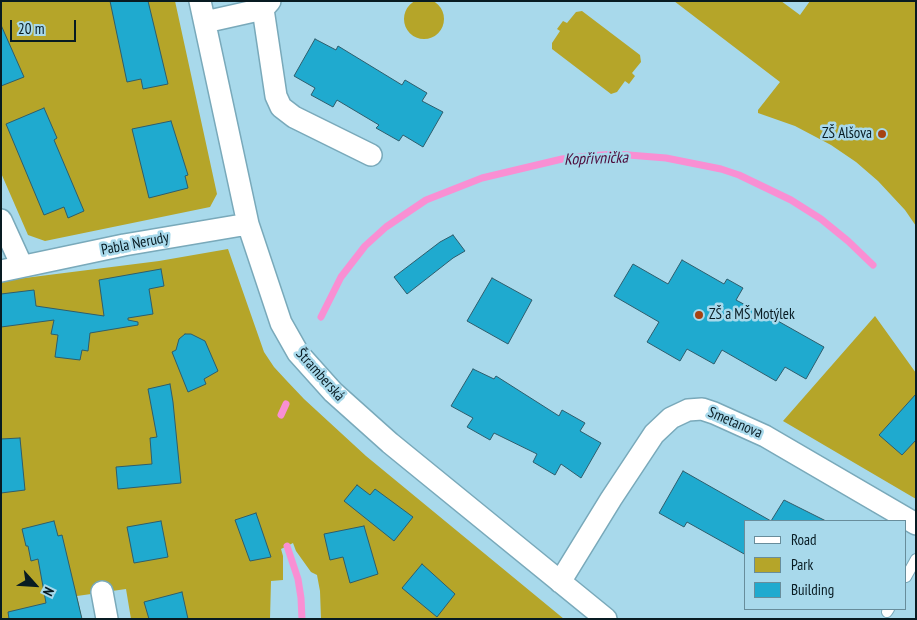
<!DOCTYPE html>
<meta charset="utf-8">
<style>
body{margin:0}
#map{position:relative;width:917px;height:620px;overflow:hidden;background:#a8d9eb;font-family:"PT Sans Narrow",sans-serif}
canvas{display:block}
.frame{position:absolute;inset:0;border:2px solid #081b22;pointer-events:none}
.legend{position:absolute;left:744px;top:520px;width:162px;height:90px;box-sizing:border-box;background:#a8d9eb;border:1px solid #688d9b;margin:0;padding:6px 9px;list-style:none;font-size:15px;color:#081b22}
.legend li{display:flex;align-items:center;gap:10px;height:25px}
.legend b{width:25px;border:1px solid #688d9b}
.north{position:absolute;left:10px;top:560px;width:50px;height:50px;-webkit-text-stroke:4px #a8d9eb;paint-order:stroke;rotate:116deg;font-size:14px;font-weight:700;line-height:20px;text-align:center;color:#081b22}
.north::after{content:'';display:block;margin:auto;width:18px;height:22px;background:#081b22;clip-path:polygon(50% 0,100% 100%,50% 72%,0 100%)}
.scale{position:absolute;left:10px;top:20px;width:66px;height:22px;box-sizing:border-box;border:2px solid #081b22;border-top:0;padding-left:6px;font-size:15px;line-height:18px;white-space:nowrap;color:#081b22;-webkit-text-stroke:4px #a8d9eb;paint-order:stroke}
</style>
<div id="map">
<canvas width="917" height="620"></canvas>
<div class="frame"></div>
<ul class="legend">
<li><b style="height:6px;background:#fff"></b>Road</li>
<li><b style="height:14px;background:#b5a529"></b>Park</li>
<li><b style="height:14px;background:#1faacf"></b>Building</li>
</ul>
<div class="north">N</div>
<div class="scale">20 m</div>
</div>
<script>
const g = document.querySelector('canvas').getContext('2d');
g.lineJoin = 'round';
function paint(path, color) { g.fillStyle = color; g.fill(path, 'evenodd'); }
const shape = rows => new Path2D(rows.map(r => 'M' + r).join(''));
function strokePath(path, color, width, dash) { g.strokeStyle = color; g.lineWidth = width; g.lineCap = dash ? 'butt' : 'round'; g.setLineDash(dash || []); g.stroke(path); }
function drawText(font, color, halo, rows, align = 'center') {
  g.font = font + ' "PT Sans Narrow",sans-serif'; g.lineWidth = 5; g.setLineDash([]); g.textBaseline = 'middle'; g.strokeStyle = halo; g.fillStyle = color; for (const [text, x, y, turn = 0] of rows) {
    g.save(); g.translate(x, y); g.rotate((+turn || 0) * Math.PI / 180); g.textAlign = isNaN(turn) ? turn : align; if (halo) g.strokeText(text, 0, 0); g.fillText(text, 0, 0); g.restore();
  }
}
const green = shape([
 '404 19a20 20 0 1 1 40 0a20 20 0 1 1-40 0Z',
 [1,1,175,1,217,194,210,207,45,241,28,235,1,173],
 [674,1,781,1,800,15,810,1,916,1,916,226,905,210,878,181,856,162,831,145,795,126,758,113,758,110,780,82],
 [582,11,640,55,641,62,632,73,635,76,629,84,625,81,617,92,611,94,552,49,552,43,560,31,557,29,563,21,567,23,576,12],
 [228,249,264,352,274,367,286,380,304,399,366,456,564,619,321,619,320,591,317,575,311,572,296,551,293,543,281,549,283,556,283,580,271,581,270,619,131,619,126,589,77,596,82,619,1,619,1,281,159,261],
 [875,316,916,373,916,499,783,421]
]);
const stream = shape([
 [321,317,341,277,365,246,386,227,426,200,482,178,562,159,588,156,616,154,666,158,721,169,739,175,791,200,821,219,848,241,873,265],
 [281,415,286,404],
 [287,546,298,579,301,598,302,619]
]);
const building = shape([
 [110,1,148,1,168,84,143,89,141,79,127,82,110,1],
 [1,25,24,77,1,86,1,25],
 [315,39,336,50,338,46,402,85,405,80,427,93,422,101,443,112,423,147,403,135,399,141,376,128,379,125,337,100,333,107,311,95,315,88,294,76,315,39],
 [44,108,57,138,54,140,84,211,68,218,64,207,44,215,6,124,44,108],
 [171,121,188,175,185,176,188,188,149,198,132,129,171,121],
 [453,235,465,251,453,258,407,294,394,277,440,242,453,235],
 [682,260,724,284,727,279,743,288,736,300,768,317,769,316,824,347,806,379,785,367,776,381,722,350,714,364,687,349,680,361,647,342,659,322,614,296,633,264,668,284,682,260],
 [161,269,164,286,149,289,153,314,128,318,128,320,138,322,138,325,90,333,88,351,82,350,80,360,55,357,58,335,51,334,54,320,1,327,1,294,34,290,36,306,104,316,99,280,161,269],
 [492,278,532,300,508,344,467,321,492,278],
 [185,334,191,334,205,341,218,371,204,379,206,384,188,392,172,352,176,350,179,339,185,334],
 [473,369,494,379,496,376,559,416,562,410,585,423,580,431,601,443,581,478,561,464,555,475,533,462,537,454,494,433,490,440,467,427,473,418,451,406,473,369],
 [170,384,173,402,181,483,118,489,116,467,152,464,150,438,157,437,148,389,170,384],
 [916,394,916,440,902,455,879,435,916,394],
 [20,438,25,490,1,493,1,439,20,438],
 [683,471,771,521,784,500,826,521,746,521,746,555,687,522,684,527,659,513,683,471],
 [357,485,370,495,375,489,413,517,394,541,344,501,357,485],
 [256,513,271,557,250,561,235,520,256,513],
 [54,521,58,536,62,535,82,619,9,619,8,612,46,603,38,559,31,561,28,546,26,546,22,529,54,521],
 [161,521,168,557,134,563,127,527,161,521],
 [364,526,378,574,350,583,343,557,330,560,324,534,364,526],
 [422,564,455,594,437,617,402,588,422,564],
 [182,592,188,619,149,619,144,602,182,592]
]);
const service = shape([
 [906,577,916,559],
 [887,612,889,609]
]);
const minor = shape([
 [200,1,248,224,281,323,298,353,333,392,390,443,606,619],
 [263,9,276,96,281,107,294,117,371,155],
 [205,22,263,9,270,1],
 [1,220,22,266],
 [1,271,124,245,248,224],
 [560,582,611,499,654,434,671,418,688,410,702,409,714,413,765,436,916,524],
 [102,592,107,619]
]);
const markers = [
 [882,134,5,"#a64211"],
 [699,315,5,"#a64211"]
];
const poiNames = [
 ["ZŠ Alšova",872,134],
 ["ZŠ a MŠ Motýlek",709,315,"left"]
];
const streetNames = [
 ["Pabla Nerudy",135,244,-11],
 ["Štramberská",320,375,48],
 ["Smetanova",735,423,23]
];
const waterNames = [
 ["Kopřivnička",596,159,-2]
];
paint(green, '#b5a529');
strokePath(stream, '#f98fd3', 7);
paint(building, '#1faacf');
strokePath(building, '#2e5d6c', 1);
strokePath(service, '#79a9ba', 12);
strokePath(minor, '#79a9ba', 24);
strokePath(service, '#fff', 10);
strokePath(minor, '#fff', 21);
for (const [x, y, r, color] of markers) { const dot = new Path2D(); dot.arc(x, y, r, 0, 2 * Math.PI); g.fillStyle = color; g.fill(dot); strokePath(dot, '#a8d9eb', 2); }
drawText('15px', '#081b22', '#a8d9eb', poiNames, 'right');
drawText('15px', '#081b22', '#a8d9eb', streetNames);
drawText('italic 16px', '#4d0c3b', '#a8d9eb', waterNames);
</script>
